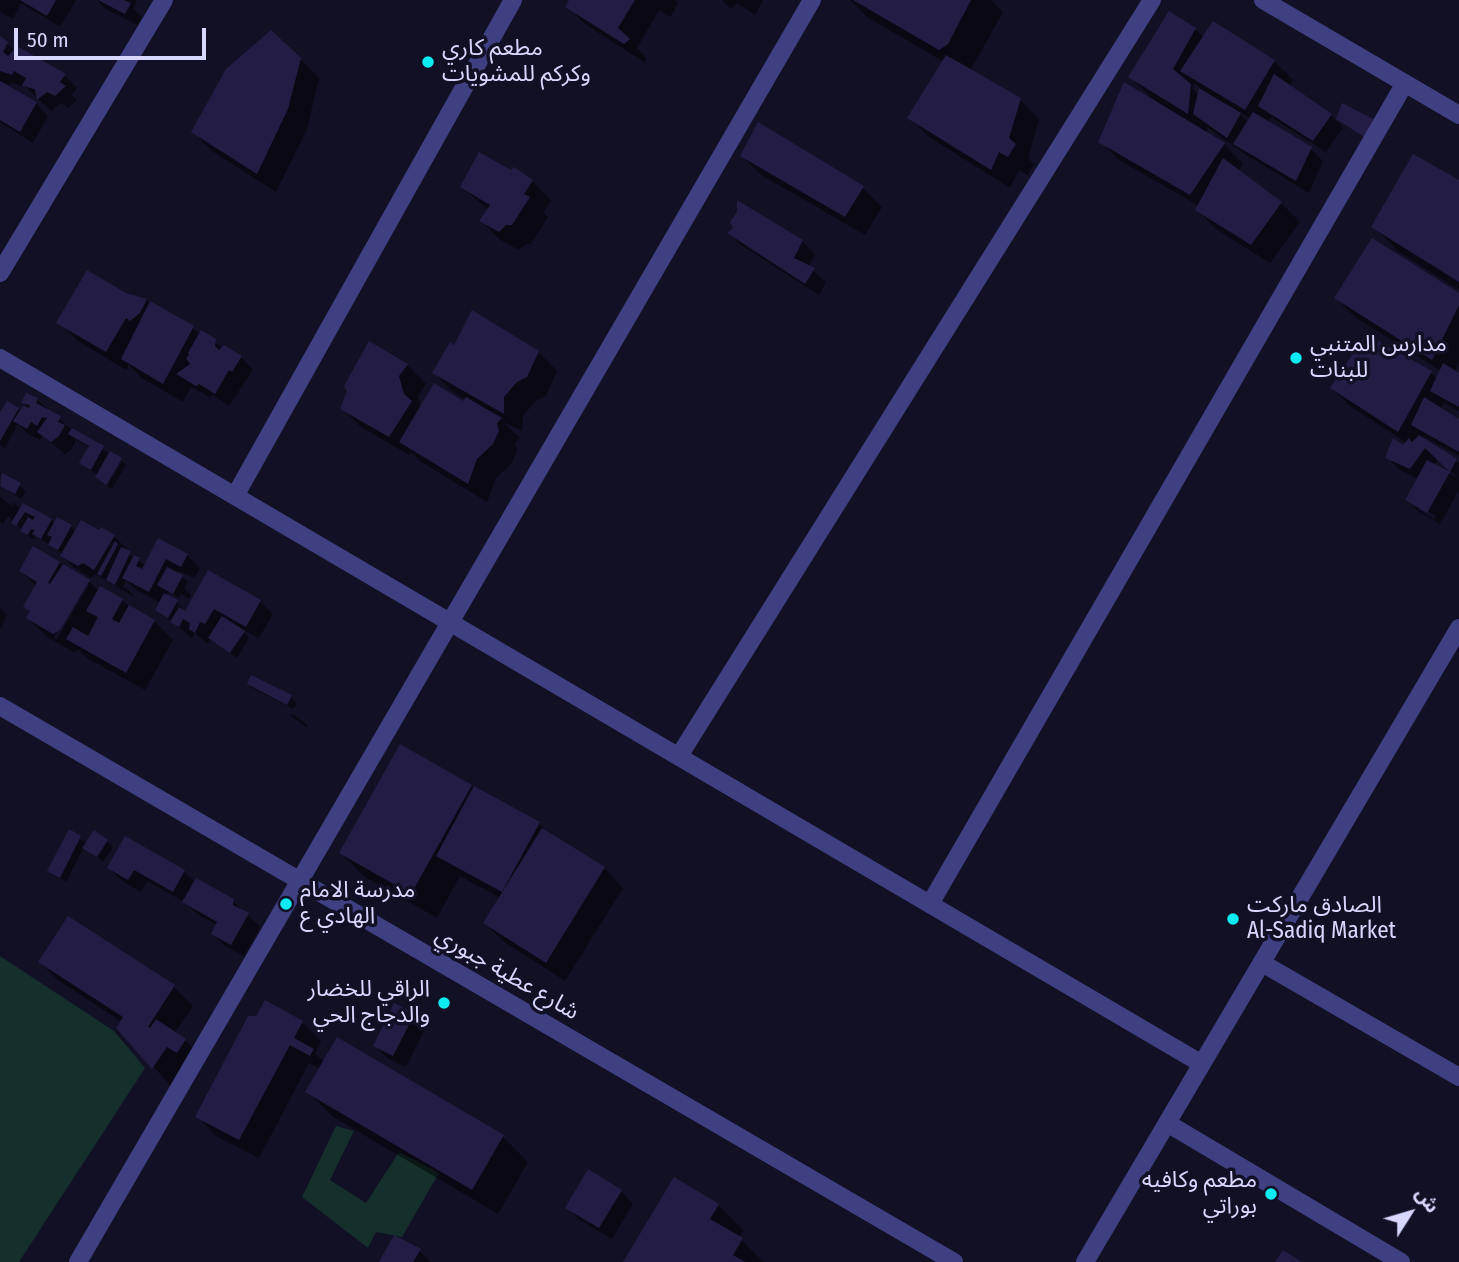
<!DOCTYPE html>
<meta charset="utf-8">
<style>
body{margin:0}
#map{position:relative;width:1459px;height:1262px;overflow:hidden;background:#121025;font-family:"Fira Sans Condensed","Noto Sans Arabic",sans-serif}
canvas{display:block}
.north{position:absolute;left:1375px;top:1178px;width:70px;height:70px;-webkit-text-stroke:5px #121025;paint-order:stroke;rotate:53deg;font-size:19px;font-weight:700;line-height:28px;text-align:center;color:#d8d7fd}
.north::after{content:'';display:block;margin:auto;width:24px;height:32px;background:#d8d7fd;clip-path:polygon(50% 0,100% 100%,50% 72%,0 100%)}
.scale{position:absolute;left:14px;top:28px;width:192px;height:32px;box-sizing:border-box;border:4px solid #d8d7fd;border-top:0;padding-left:9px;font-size:21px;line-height:24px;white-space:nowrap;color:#d8d7fd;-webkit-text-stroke:5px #121025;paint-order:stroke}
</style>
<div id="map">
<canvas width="1459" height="1262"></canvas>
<div class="north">ش</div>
<div class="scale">50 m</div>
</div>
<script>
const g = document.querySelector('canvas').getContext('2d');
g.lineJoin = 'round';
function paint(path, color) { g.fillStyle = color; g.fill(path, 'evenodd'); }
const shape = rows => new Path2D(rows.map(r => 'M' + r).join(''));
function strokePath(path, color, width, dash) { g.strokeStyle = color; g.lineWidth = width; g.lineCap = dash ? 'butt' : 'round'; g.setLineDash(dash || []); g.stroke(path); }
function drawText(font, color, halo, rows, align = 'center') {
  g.font = font + ' "Fira Sans Condensed","Noto Sans Arabic",sans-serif'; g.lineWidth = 7; g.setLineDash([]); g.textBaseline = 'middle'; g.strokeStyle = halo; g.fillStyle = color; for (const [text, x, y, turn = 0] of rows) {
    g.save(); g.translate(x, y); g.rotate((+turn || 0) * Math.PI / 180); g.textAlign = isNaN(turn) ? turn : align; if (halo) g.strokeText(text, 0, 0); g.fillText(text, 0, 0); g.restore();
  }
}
const green = shape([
 [0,956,114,1031,145,1068,19,1262,0,1262],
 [336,1126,354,1131,330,1180,366,1203,399,1152,439,1173,402,1237,376,1232,368,1248,302,1197]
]);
const shadow = shape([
 [0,0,76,0,60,27,21,3,13,19,0,12],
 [97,0,135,0,137,2,133,8,142,17,138,25,105,9],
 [571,0,675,0,678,2,671,17,659,10,637,48,647,59,644,62,586,25,567,6],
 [722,0,763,0,755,15,737,3,731,9],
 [850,0,991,0,1003,12,970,71,1020,100,1039,119,1028,158,1034,164,1028,175,1019,170,1010,188,929,137,910,118,944,62,867,17],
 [1195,29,1204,38,1274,61,1293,80,1289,87,1331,115,1343,127,1326,152,1271,117,1268,123,1311,149,1323,161,1309,193,1248,156,1207,127,1207,134,1224,144,1243,164,1238,171,1281,203,1300,222,1270,263,1216,229,1197,210,1199,206,1119,160,1100,141,1155,101,1130,77],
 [1195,83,1200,88,1199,95,1192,88],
 [1241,113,1251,119,1248,123,1240,114],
 [0,38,15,51,65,76,77,88,72,95,77,100,68,108,61,103,51,111,26,87,11,83,7,87,36,103,48,116,33,143,0,122],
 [300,59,319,78,307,129,276,192,212,151,193,132],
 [759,125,863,188,882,207,865,235,761,175,742,156],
 [514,169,532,181,551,200,543,213,548,217,531,244,526,244,519,250,500,240,481,221,488,210,462,187,512,173],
 [1459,182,1459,290,1399,252,1374,227],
 [729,233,802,241,815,254,808,267,826,282,819,295,741,245],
 [125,295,146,300,193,328,200,335,214,341,223,349,241,357,253,370,229,406,213,395,210,397,191,387,183,402,142,378,129,365,126,370,78,341,59,322],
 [1459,296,1459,362,1454,372,1459,375,1459,411,1444,403,1440,409,1459,421,1459,456,1425,437,1424,440,1459,463,1459,490,1440,524,1419,512,1407,500,1418,479,1400,470,1387,457,1407,443,1351,407,1332,388,1431,373,1437,379,1441,371,1355,317,1336,298],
 [1438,459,1456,476,1455,477,1434,465],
 [1419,506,1436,516,1434,519,1419,510],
 [455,347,538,352,557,371,546,396,536,400,523,416,522,431,503,422,520,438,515,443,517,451,512,463,496,478,487,502,420,461,411,452,409,455,361,427,342,408,407,365,426,384,418,396,421,409,464,403,466,400,453,392,434,373],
 [37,400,73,431,119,459,104,484,97,477,98,475,82,463,90,448,76,440,72,449,65,454,43,436,40,440,28,434,18,424,5,448,0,445,0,415,18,410,21,413,31,410,23,402],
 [122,461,126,465,112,489,107,486],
 [3,475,26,491,21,499,0,485],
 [0,497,12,506,14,502,21,509,51,520,55,524,71,526,76,532,99,532,114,536,127,549,125,551,146,566,159,541,187,555,200,568,194,578,179,571,177,573,188,582,184,588,191,595,189,599,181,594,179,598,168,592,166,596,176,602,182,607,181,610,185,613,208,572,260,602,273,614,259,638,240,628,249,638,237,658,211,638,208,644,195,633,192,638,157,610,161,603,136,590,126,580,123,587,129,590,134,597,96,574,91,578,75,568,62,556,63,554,36,536,34,540,28,536,8,516,3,524,0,522],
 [59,563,89,581,99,591,122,600,130,608,154,621,173,640,145,690,87,658,79,650,73,652,47,637,28,618,31,613,25,606,36,586,21,571],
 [85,584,89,584,57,639,54,637],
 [0,608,7,615,0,629],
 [249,683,291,697,297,703,293,709,254,689],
 [292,714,302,720,308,726,307,728,291,716],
 [471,786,538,823,551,835,604,868,623,888,565,981,504,942,485,923,500,898,460,876,437,918,366,878,341,853],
 [70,832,87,844,107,841,113,847,103,862,84,847,66,882,49,871],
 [126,839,184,872,195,882,233,901,260,927,244,956,225,946,213,934,217,925,197,914,186,903,147,881,141,892,122,881,109,868],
 [40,962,174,987,193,1006,175,1033,185,1040,204,1059,172,1087,118,1028,122,1022,59,981],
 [414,1014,426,1027,406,1067,387,1058,375,1046],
 [302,1022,321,1041,315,1053,324,1062,338,1039,503,1137,528,1162,498,1214,332,1116,307,1091,320,1069,309,1063,259,1158,216,1136,197,1116],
 [621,1191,633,1204,612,1239,580,1220,567,1208],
 [718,1205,743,1230,739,1238,764,1262,625,1262],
 [419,1251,431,1262,381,1262]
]);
const building = shape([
 [20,0,56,0,47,16],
 [98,0,124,0,131,3,125,14],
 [569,0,635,0,618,28,630,39,624,44,565,7],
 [853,0,971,0,948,44,939,50],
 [1169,11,1196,28,1173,69,1191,84,1188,114,1128,77],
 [1213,21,1275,60,1245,110,1180,71],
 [271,30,301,58,288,109,257,174,191,132,226,69],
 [0,36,8,42,3,52,8,56,17,46,66,74,60,82,66,86,55,96,47,92,37,100,35,89,22,86,26,78,14,71,12,75,0,71],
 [946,55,1021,98,1009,138,1016,144,1008,157,999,152,991,170,907,118],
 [1274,74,1332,114,1313,141,1258,106],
 [0,81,37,102,20,132,0,120],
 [1124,82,1225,143,1190,195,1098,142],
 [1199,88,1241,113,1227,138,1193,114],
 [1342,103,1375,120,1366,138,1336,119],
 [1253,112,1312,147,1296,181,1233,144],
 [758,122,864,186,845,217,740,156],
 [479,152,511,170,514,167,533,180,524,194,530,197,512,225,506,225,499,232,479,221,490,205,460,187],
 [1413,154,1459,180,1459,282,1371,227],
 [1223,158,1282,202,1251,245,1195,210],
 [737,200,803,240,794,258,815,268,805,284,727,233,733,228,730,222,737,212],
 [1372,238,1459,293,1459,305,1432,360,1334,298],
 [87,270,126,293,147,299,140,313,130,321,126,318,106,352,56,323],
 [150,301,194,326,163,384,121,359],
 [472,310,539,351,527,377,517,382,504,397,504,414,432,373,450,342,454,345],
 [201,330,216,339,215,346,219,350,224,345,242,356,232,372,229,370,215,394,199,384,196,386,176,374,190,364,186,358,189,355,188,353],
 [1366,334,1432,371,1398,432,1330,388],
 [369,341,408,364,399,376,400,380,404,394,412,401,389,437,340,409,347,391,344,386],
 [1443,363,1459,373,1459,407,1430,391],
 [434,383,463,401,466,397,502,418,497,423,499,431,493,444,477,459,468,484,399,442],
 [26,393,38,398,36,403,61,416,58,422,65,425,59,436,51,442,37,432,47,418,42,417,37,426,31,422,27,429,13,421,23,406,29,408,30,405,21,403],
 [1424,397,1459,419,1459,452,1411,425],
 [7,401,19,408,0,441,0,412],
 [72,428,104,446,91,470,79,463,89,446,68,434],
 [1419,435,1457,459,1450,472,1425,448,1410,469,1385,458,1393,438,1403,445,1409,438,1412,442],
 [110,451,122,458,106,485,95,477],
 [1427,460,1450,472,1427,513,1405,500],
 [2,473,21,483,15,494,0,486],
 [23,503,52,519,41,539,32,534,35,530,31,529,28,535,20,531,28,517,33,520,35,517,25,512,16,526,11,523],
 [57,517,72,525,58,550,48,545,52,537,47,535],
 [81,520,99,530,101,527,115,535,94,570,83,563,78,566,60,556],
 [158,538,188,554,181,567,166,559,149,592,122,578,134,555,140,558,136,566,142,569],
 [115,541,118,544,101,576,97,574],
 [33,546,60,562,48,583,50,584,63,564,90,580,60,630,53,634,26,618,30,611,23,607,37,582,19,571],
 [121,547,131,551,115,585,106,580],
 [167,567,183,575,173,594,157,585],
 [208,570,261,600,246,627,214,609,205,624,200,622,195,633,189,629,190,623,183,619,179,627,170,622,179,607,185,611],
 [100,586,123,599,112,619,119,623,129,605,155,620,126,673,66,639,73,627,88,636,98,617,86,611],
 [164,593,178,600,168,618,155,610],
 [222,616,245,631,230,653,208,638],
 [251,675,292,695,287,705,247,684],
 [400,744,472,785,411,894,339,853],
 [474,786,540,822,502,892,436,856],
 [542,828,605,867,546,963,483,923],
 [69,829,81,836,60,878,47,871],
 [94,830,108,840,97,857,82,848],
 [125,836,185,870,173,892,134,870,128,880,107,868],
 [196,878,234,899,233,905,249,913,231,945,211,934,217,922,182,902],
 [68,916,175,985,148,1027,150,1028,156,1019,186,1039,177,1053,167,1047,152,1069,116,1028,123,1017,38,962],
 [265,1000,303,1021,294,1038,314,1049,310,1056,290,1045,239,1140,195,1117,248,1016,256,1016],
 [394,1003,415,1013,393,1056,373,1046],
 [337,1037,504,1135,472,1190,305,1092],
 [588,1169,622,1190,599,1228,565,1208],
 [674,1177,719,1204,710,1219,743,1238,733,1255,745,1262,623,1262],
 [394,1235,421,1249,413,1262,379,1262],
 [1283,1250,1302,1262,1275,1262]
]);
const minor = shape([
 [1263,0,1459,115],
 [0,273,164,0],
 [0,358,1202,1064],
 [235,496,513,0],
 [0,706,954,1262],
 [679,756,1152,0],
 [930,904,1405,83],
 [1262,963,1459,1077],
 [1167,1123,1401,1262],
 [78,1262,812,0],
 [1085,1262,1459,628]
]);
const markers = [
 [428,62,7,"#0debf3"],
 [1296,358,7,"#0debf3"],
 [286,904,7,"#0debf3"],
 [1233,919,7,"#0debf3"],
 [444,1003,7,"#0debf3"],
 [1271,1194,7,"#0debf3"]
];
const poiNames = [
 ["مطعم كاري",442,49],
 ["وكركم للمشويات",442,75],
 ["مدارس المتنبي",1310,345],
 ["للبنات",1310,371],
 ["مدرسة الامام",300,891],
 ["الهادي ع",300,917],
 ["الصادق ماركت",1247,906],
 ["Al-Sadiq Market",1247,932],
 ["الراقي للخضار",430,990,"right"],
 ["والدجاج الحي",430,1016,"right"],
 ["مطعم وكافيه",1257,1181,"right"],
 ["بوراتي",1257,1207,"right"]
];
const streetNames = [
 ["شارع عطية جبوري",507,974,30]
];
paint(green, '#142f2c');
paint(shadow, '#0007');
paint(building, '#231d45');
strokePath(minor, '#3e4082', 18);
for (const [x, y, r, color] of markers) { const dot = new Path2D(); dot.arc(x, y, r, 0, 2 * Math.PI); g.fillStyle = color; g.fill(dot); strokePath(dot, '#121025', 2.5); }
drawText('23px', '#d8d7fd', '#121025', poiNames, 'left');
drawText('23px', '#d8d7fd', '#121025', streetNames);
</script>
